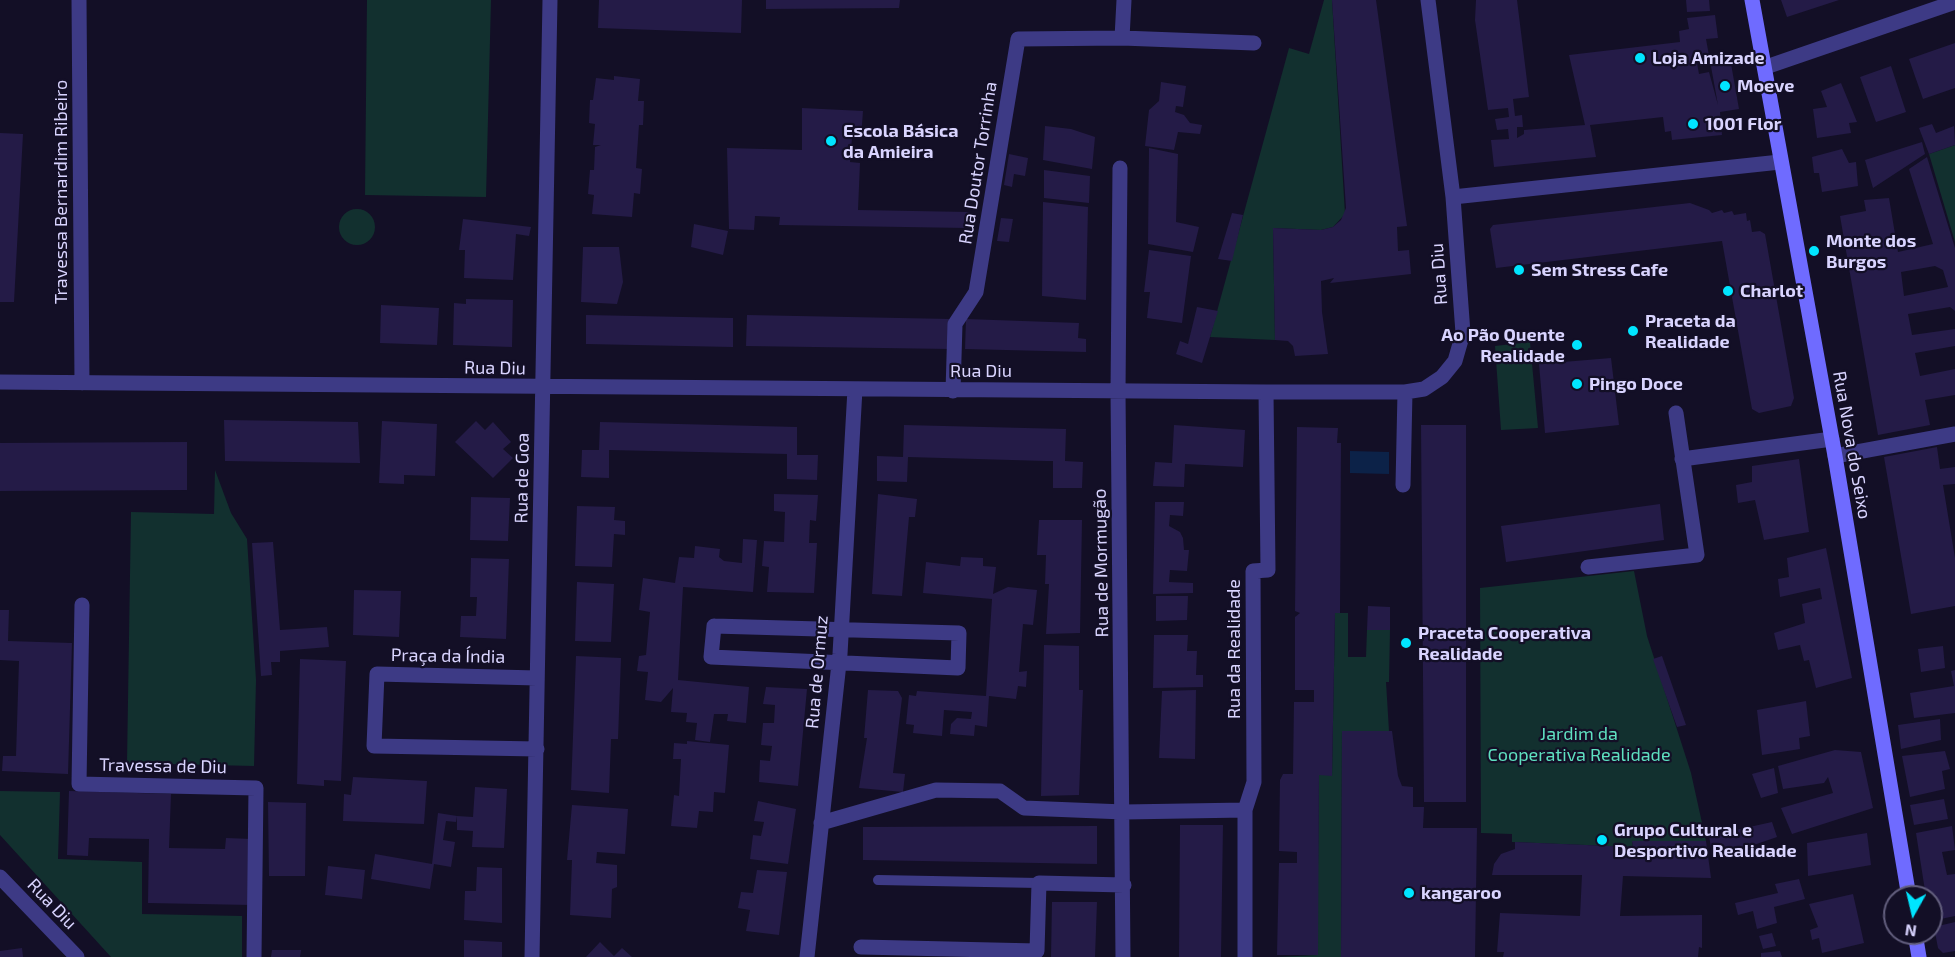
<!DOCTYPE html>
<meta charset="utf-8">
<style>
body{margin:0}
#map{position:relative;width:1955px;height:957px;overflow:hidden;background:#130f26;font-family:"Exo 2",sans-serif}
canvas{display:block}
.north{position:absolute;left:1883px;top:885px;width:60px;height:60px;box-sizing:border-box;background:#130f26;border:2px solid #625e7d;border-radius:50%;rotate:188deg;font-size:16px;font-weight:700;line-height:24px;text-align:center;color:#d9d4ff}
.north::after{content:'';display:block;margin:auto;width:21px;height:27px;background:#00e5ff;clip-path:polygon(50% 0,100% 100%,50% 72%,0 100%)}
</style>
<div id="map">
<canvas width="1955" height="957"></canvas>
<div class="north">N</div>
</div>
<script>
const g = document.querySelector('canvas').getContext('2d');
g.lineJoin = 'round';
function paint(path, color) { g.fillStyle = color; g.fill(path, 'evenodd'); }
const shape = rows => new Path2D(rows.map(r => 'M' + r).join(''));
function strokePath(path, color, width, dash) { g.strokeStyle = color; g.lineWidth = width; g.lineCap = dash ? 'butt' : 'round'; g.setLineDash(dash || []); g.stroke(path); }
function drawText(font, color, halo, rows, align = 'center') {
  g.font = font + ' "Exo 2",sans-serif'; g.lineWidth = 4.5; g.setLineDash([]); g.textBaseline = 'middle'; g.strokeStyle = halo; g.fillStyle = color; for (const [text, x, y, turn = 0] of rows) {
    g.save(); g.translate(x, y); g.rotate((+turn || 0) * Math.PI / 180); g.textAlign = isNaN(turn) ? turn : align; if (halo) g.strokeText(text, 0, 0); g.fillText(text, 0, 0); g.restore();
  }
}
const green = shape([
 [367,0,491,0,486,197,365,195],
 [1324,0,1332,0,1345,214,1333,227,1321,230,1273,228,1275,340,1210,337,1289,48,1309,54],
 [1955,145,1955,242,1929,154],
 '339 227a18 18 0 1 1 36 0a18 18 0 1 1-36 0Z',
 [1530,342,1538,428,1501,430,1495,346],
 [215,470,231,513,247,539,256,680,254,766,127,763,131,512,214,514],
 [1634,571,1647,636,1691,773,1706,841,1632,842,1633,847,1512,842,1512,834,1481,833,1480,588],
 [1335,613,1348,613,1348,657,1366,657,1367,630,1390,630,1389,682,1386,682,1389,731,1342,732,1341,957,1277,957,1317,955,1319,775,1332,775],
 [0,791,60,792,58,859,142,862,142,914,242,916,242,957,111,957,0,835]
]);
const water = shape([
 [1350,451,1389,452,1389,474,1350,473]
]);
const building = shape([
 [599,0,742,0,741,33,598,28],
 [766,0,900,0,899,8,766,9],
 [1332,0,1376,0,1407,226,1397,227,1398,251,1409,250,1411,274,1330,283,1334,278,1321,281,1322,312,1328,354,1295,356,1293,346,1288,341,1275,340,1273,228,1321,230,1333,227,1341,220,1346,208],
 [1476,0,1517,0,1529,97,1513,99,1515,116,1522,115,1523,127,1517,127,1517,138,1524,134,1524,130,1585,125,1569,55,1680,42,1679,31,1689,29,1687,18,1715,15,1718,38,1706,39,1710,61,1730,58,1739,109,1720,112,1722,135,1672,140,1671,131,1665,132,1663,117,1590,125,1596,157,1494,167,1491,140,1509,139,1508,129,1497,130,1495,119,1509,117,1508,108,1488,110,1475,20],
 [1710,61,1718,105,1709,72,1699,74,1697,63],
 [1686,0,1709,0,1710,11,1687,12],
 [1781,0,1839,0,1787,17],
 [1955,43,1955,88,1923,99,1909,59],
 [1891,66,1906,112,1876,122,1860,77],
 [614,76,640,79,638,101,644,101,643,125,639,125,636,168,642,169,640,194,634,193,632,217,592,214,594,195,588,194,590,170,594,170,595,147,601,145,593,145,595,124,589,123,590,100,593,100,596,78,614,80],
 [1161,82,1186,86,1183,107,1176,106,1175,112,1184,115,1190,123,1202,125,1200,134,1178,132,1174,150,1145,146,1149,110,1159,101],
 [1841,83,1857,122,1849,123,1851,133,1817,138,1813,109,1827,107,1821,91],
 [802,108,863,111,861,138,852,138,850,162,860,163,858,210,969,212,967,228,779,225,780,217,755,216,754,230,729,229,727,148,802,150],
 [1932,124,1936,133,1954,126,1955,145,1929,154,1919,128],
 [1045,126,1071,129,1095,137,1092,169,1043,160],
 [0,133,23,134,14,302,0,302],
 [1922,142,1925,154,1873,188,1865,160],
 [1149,148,1178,154,1176,222,1199,227,1193,252,1148,244],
 [1842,149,1849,163,1856,162,1858,186,1822,192,1819,173,1814,173,1812,157],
 [1009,154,1028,158,1025,176,1014,174,1012,187,1004,185],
 [1927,157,1955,248,1955,311,1950,307,1908,314,1912,335,1955,329,1955,346,1915,353,1920,376,1955,369,1955,395,1925,400,1930,425,1878,435,1840,216,1866,211,1864,200,1889,198,1898,252,1933,244,1909,169],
 [1935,266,1943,270,1948,287,1904,296,1901,272],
 [1044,170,1090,176,1089,203,1044,198],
 [1043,202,1088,207,1086,300,1042,296],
 [1690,203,1709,210,1712,213,1722,210,1724,213,1732,211,1734,215,1746,213,1747,221,1750,220,1752,232,1760,231,1765,234,1794,398,1791,406,1759,413,1752,409,1722,241,1496,268,1490,229,1493,225],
 [1232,213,1243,215,1232,261,1218,259],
 [1001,218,1013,219,1009,242,997,241],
 [463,219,531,227,529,236,516,234,513,280,464,278,465,250,459,250],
 [694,224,728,231,723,255,691,247],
 [583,247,619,247,623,282,617,304,581,302],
 [1149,250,1191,256,1182,323,1147,318,1150,292,1144,292],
 [466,299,513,300,512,347,453,345,454,303,466,304],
 [381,305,439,308,437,345,380,343],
 [1197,307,1218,311,1202,363,1176,354,1180,341,1188,344],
 [586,315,733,318,733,347,586,344],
 [747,315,951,319,950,349,746,346],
 [966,319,1079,323,1078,338,1086,339,1086,352,965,349],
 [1611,358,1619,425,1545,433,1539,364],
 [224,420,358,422,360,463,225,461],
 [382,421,437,424,435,476,404,475,404,484,379,483],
 [476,421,485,430,493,422,511,442,503,449,513,458,493,478,455,442],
 [600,422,797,427,797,455,818,455,817,480,787,479,787,454,609,450,609,478,581,477,582,450,599,450],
 [904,425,1066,429,1065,461,1083,462,1082,488,1053,488,1053,461,1046,461,908,457,907,482,877,481,877,456,903,457],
 [1174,425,1245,430,1243,467,1185,464,1184,487,1153,486,1155,462,1172,463],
 [1421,425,1466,425,1466,802,1424,802],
 [1297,427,1338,428,1337,443,1341,443,1340,613,1335,613,1332,776,1319,775,1318,955,1277,955,1279,863,1297,863,1297,852,1279,851,1280,780,1283,774,1293,774,1294,702,1314,702,1314,690,1295,690,1295,617,1300,613,1295,611],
 [187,442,187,490,0,491,0,443],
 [1937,447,1940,469,1955,467,1955,484,1943,485,1955,558,1955,606,1911,614,1884,457],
 [1799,459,1809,532,1764,540,1755,500,1738,503,1736,485,1752,482,1752,466],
 [774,494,818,495,816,521,810,520,809,543,817,543,814,593,767,592,769,567,762,566,764,541,784,542,785,512,774,511],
 [878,494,917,499,915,517,909,517,902,596,872,594],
 [471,497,510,498,508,541,470,540],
 [1155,502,1184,502,1183,516,1170,515,1169,526,1180,532,1183,538,1184,550,1189,550,1187,571,1170,570,1169,582,1193,583,1193,593,1153,594],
 [1660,504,1664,540,1506,562,1501,526],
 [577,506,615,507,614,520,625,521,625,535,614,534,612,567,575,566],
 [1039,520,1082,520,1080,633,1046,634,1049,584,1045,584,1046,555,1037,555],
 [743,539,757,540,753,592,683,587,678,680,749,687,746,723,727,721,728,714,714,714,710,742,695,740,697,723,686,722,687,713,671,712,673,688,661,702,645,700,648,672,637,671,639,656,646,655,650,612,639,610,643,578,675,583,679,557,694,558,695,546,720,549,719,557,724,561,742,563],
 [273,542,280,630,327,627,329,647,280,651,280,662,271,662,272,675,261,676,252,543],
 [1826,548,1852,678,1816,688,1809,660,1804,661,1800,645,1778,650,1774,633,1805,623,1802,604,1822,599,1820,588,1780,597,1778,579,1789,577,1787,558],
 [961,557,983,558,983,566,996,567,993,594,1008,587,1037,590,1033,625,1023,624,1019,672,1027,671,1026,687,1018,686,1016,699,989,696,987,727,975,725,974,736,950,734,951,724,957,718,971,719,972,712,944,710,942,736,913,733,914,725,906,724,909,695,916,696,917,691,986,696,992,599,923,593,926,562,960,566],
 [471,558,509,559,506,639,460,637,461,616,476,616,477,597,470,597],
 [577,582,614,584,611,642,575,641],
 [354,590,401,591,399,637,353,635],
 [1156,596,1188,596,1187,620,1156,621],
 [1368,606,1390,607,1390,630,1367,630],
 [0,610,9,610,8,641,72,643,68,774,2,771,3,756,16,756,19,661,0,660],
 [1154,635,1188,635,1187,651,1197,651,1196,675,1203,675,1203,687,1153,688],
 [1044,645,1079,646,1079,690,1083,690,1079,795,1041,796],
 [1943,646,1945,668,1921,672,1918,649],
 [576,656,621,658,618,739,611,739,609,793,571,790],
 [1662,656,1686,725,1677,727,1653,659],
 [300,659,346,661,341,781,324,780,324,786,297,784],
 [1955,670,1955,713,1914,718,1910,693,1954,686,1951,671],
 [766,687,807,689,798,786,759,782,760,760,770,761,772,746,761,745,763,723,774,723,775,705,763,704],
 [868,690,898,691,902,698,893,773,905,774,903,792,859,788,867,738,864,738],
 [1196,690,1195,759,1159,758,1162,691],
 [1806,701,1810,736,1799,738,1800,749,1762,755,1757,710],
 [1940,719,1941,740,1901,749,1898,725],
 [1342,731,1392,731,1398,776,1402,786,1413,787,1413,807,1424,807,1423,828,1477,828,1475,957,1341,957],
 [687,741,729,745,725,793,714,792,713,812,699,811,697,828,671,826,674,795,679,796,681,759,673,759,674,743,687,744],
 [1835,750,1861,752,1873,808,1792,834,1781,808,1833,793,1828,777,1824,783,1783,789,1778,766],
 [1945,751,1950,769,1942,771,1945,789,1910,797,1902,756],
 [1774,768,1778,793,1761,798,1752,774],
 [353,777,427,781,424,824,343,821,344,794,351,795],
 [475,787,507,789,504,848,472,847,473,831,457,830,457,816,473,817],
 [69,791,171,794,169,848,225,849,226,838,252,839,251,905,148,903,149,839,89,838,88,856,67,855],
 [1944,799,1948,819,1914,825,1910,805],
 [758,801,796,809,788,864,750,859,753,835,761,836,764,822,754,821],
 [268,802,306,803,305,876,269,876],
 [572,805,628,809,625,854,597,852,596,863,617,865,617,887,612,889,611,918,570,915,572,860,567,860],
 [438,813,457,816,456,822,446,821,443,840,455,842,451,867,434,864,430,889,371,879,375,854,432,864],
 [1772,822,1777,837,1713,859,1709,836],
 [1180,825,1223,825,1221,957,1179,957],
 [1097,826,1097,864,863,860,863,827],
 [1952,826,1955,850,1942,852,1947,875,1955,874,1955,916,1931,921,1931,897,1926,897,1916,833],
 [1867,833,1871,865,1808,876,1807,843],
 [1632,841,1706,841,1711,878,1623,876,1621,903,1620,916,1702,915,1702,948,1699,947,1698,957,1503,957,1504,952,1497,952,1500,913,1580,916,1582,875,1492,875,1494,864,1501,854,1515,849,1515,842,1633,847],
 [328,866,365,870,362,899,325,895],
 [477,867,502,868,502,923,464,920,465,891,476,891],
 [757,870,787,872,779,935,746,931,750,910,738,908,741,892,753,893],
 [1799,879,1805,899,1774,907,1777,923,1757,929,1753,911,1738,915,1735,903,1778,893,1775,884],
 [1853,894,1864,943,1822,953,1819,938,1812,940,1810,930,1818,927,1809,904],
 [1052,902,1097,902,1095,957,1051,957],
 [1955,922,1955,951,1943,953,1938,948,1934,927],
 [1772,933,1776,946,1763,949,1759,936],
 [464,940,502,942,502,957,464,957],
 [600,942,614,956,622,948,632,957,586,957],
 [22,948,23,957,0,957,0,951],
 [272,950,301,950,300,957,271,957],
 [1780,951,1782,957,1761,957,1761,953]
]);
const lane = shape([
 [878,880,1039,883]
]);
const street = shape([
 [79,0,82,383],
 [1122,38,1254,43],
 [1766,67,1955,2],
 [1120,168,1118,391,1123,957],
 [1453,197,1780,162],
 [0,382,1266,392,1405,392,1424,389,1442,377,1455,361,1463,333,1453,197,1428,0],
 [953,391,955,324,976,292,1018,39,1122,38,1124,0],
 [1835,456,1955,434],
 [1682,459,1832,439],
 [1403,485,1405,392],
 [1588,567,1697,555,1676,413],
 [82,605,79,784,256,788,254,957],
 [714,626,959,633,958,668,711,657,714,626],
 [537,749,374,746,377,674,537,678],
 [821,823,936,790,1000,791,1024,808,1124,812,1245,810],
 [0,877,77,957],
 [861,947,1037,951,1039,883,1124,885],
 [532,957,550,0],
 [807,957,840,654,855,389],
 [1245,957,1245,810,1254,782,1253,571,1268,570,1266,392]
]);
const secondary = shape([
 [1752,0,1835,456,1909,897],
 [1915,933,1919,957]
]);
const markers = [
 [1640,58,6,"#00e5ff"],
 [1725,86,6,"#00e5ff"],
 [1693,124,6,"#00e5ff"],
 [831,141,6,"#00e5ff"],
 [1814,251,6,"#00e5ff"],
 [1519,270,6,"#00e5ff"],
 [1728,291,6,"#00e5ff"],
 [1633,331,6,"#00e5ff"],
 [1577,345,6,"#00e5ff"],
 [1577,384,6,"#00e5ff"],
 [1406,643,6,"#00e5ff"],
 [1602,840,6,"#00e5ff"],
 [1409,893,6,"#00e5ff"]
];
const poiNames = [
 ["Loja Amizade",1652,58],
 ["Moeve",1737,86],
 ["1001 Flor",1705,124],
 ["Escola Básica",843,131],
 ["da Amieira",843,152],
 ["Monte dos",1826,241],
 ["Burgos",1826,262],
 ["Sem Stress Cafe",1531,270],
 ["Charlot",1740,291],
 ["Praceta da",1645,321],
 ["Realidade",1645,342],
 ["Ao Pão Quente",1565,335,"right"],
 ["Realidade",1565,356,"right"],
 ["Pingo Doce",1589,384],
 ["Praceta Cooperativa",1418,633],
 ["Realidade",1418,654],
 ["Grupo Cultural e",1614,830],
 ["Desportivo Realidade",1614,851],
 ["kangaroo",1421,893]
];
const streetNames = [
 ["Rua Doutor Torrinha",978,163,-81],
 ["Travessa Bernardim Ribeiro",61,192,-90],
 ["Rua Diu",1439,274,-94],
 ["Rua Diu",495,368,1],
 ["Rua Diu",981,371],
 ["Rua Nova do Seixo",1852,445,80],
 ["Rua de Goa",522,478,-89],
 ["Rua de Mormugão",1101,563,-91],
 ["Rua da Realidade",1234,649,-90],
 ["Praça da Índia",448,656,1],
 ["Rua de Ormuz",817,672,-85],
 ["Travessa de Diu",163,766,1],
 ["Rua Diu",52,904,46]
];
const parkNames = [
 ["Jardim da",1579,734],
 ["Cooperativa Realidade",1579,755]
];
paint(green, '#12302f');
paint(water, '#0c2248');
paint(building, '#241b47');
strokePath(lane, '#3d3a85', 10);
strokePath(street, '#3d3a85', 15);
strokePath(secondary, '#6f6bff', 15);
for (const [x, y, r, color] of markers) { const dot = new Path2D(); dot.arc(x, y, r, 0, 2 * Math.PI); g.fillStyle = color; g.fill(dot); strokePath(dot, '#130f26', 2); }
drawText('bold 18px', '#d9d4ff', '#130f26', poiNames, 'left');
drawText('18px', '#d9d4ff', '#130f26', streetNames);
drawText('18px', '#5fe0c0', '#130f26', parkNames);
</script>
